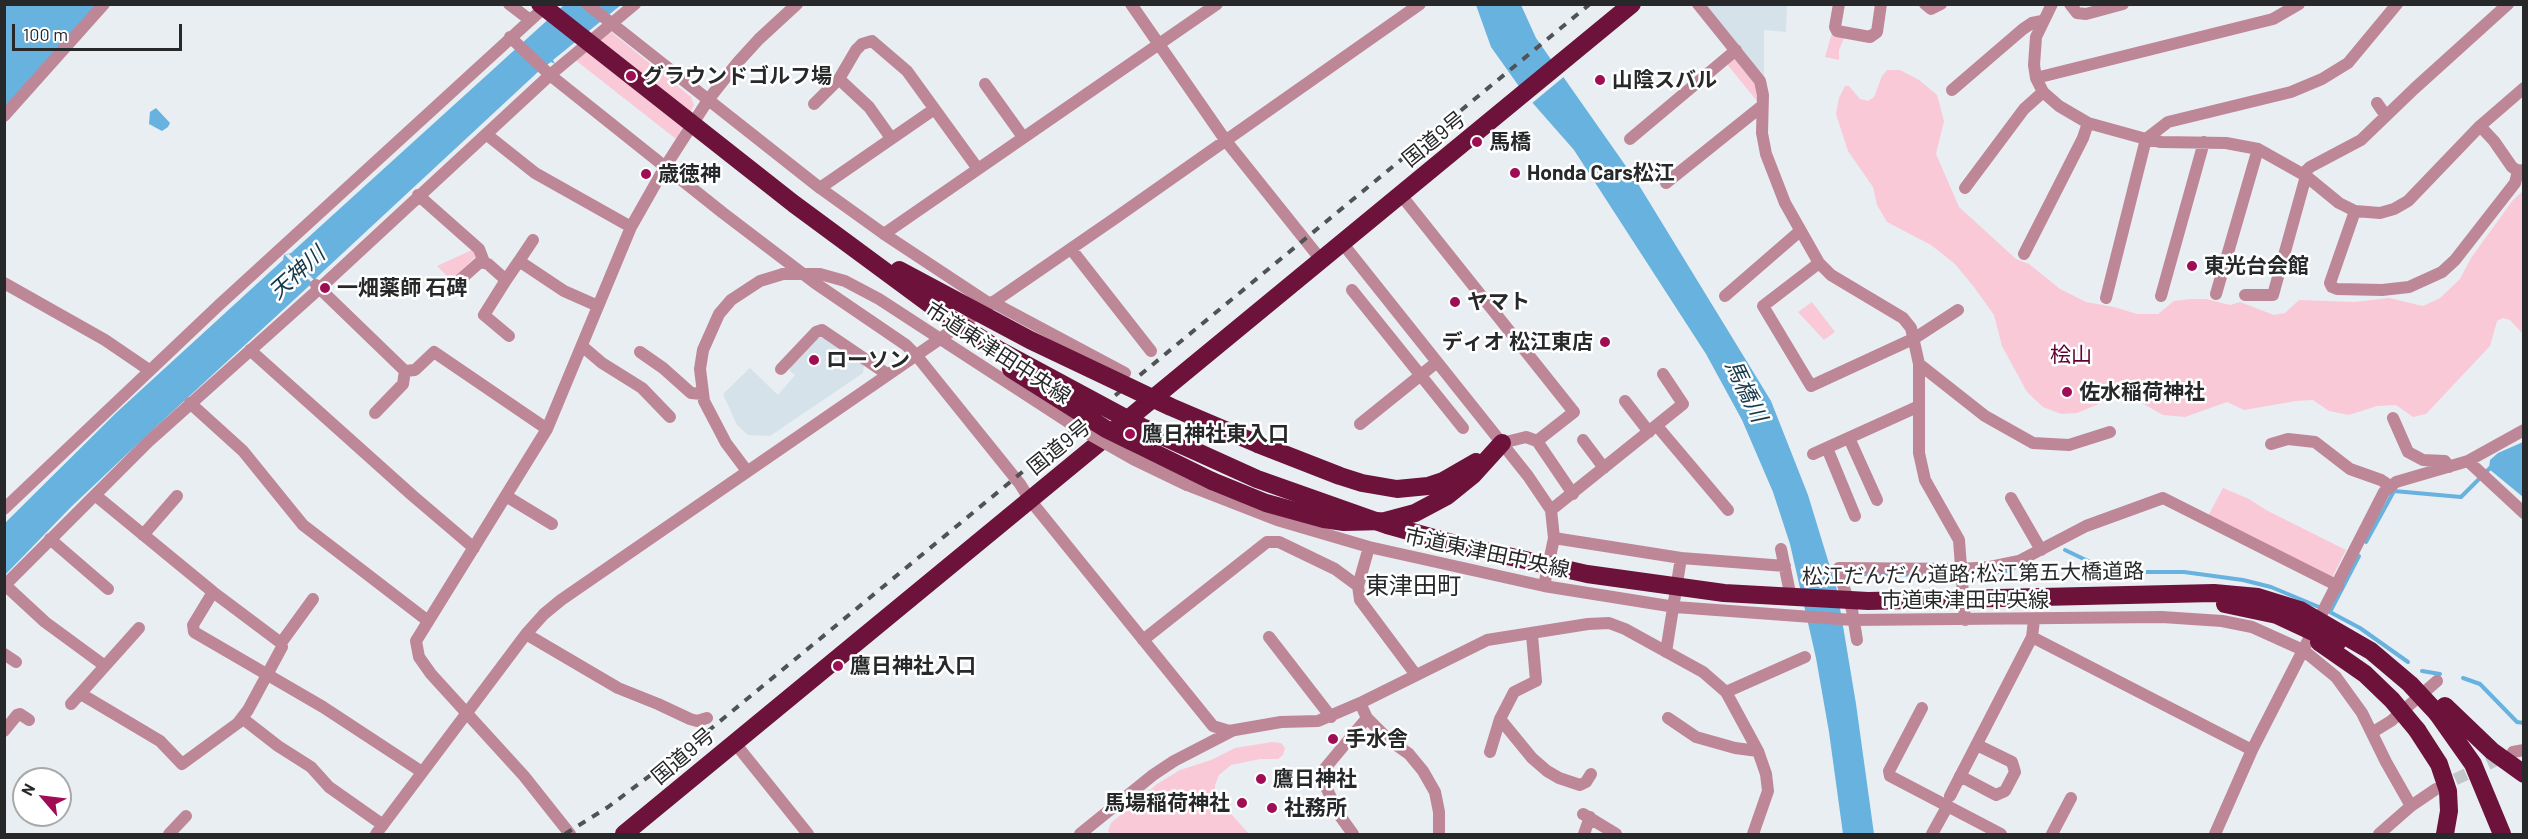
<!DOCTYPE html>
<meta charset="utf-8">
<style>
body{margin:0}
#map{position:relative;width:2528px;height:839px;overflow:hidden;background:#e9eef2;font-family:Barlow,sans-serif}
canvas{display:block}
.frame{position:absolute;inset:0;border:6px solid #262829;pointer-events:none}
.north{position:absolute;left:12px;top:767px;width:60px;height:60px;box-sizing:border-box;background:#fff;border:2px solid #a8a9a9;border-radius:50%;rotate:298deg;font-size:16px;font-weight:700;line-height:24px;text-align:center;color:#262829}
.north::after{content:'';display:block;margin:auto;width:21px;height:27px;background:#9f0d55;clip-path:polygon(50% 0,100% 100%,50% 72%,0 100%)}
.scale{position:absolute;left:12px;top:24px;width:170px;height:27px;box-sizing:border-box;border:3px solid #262829;border-top:0;padding-left:8px;font-size:18px;line-height:21px;white-space:nowrap;color:#262829;-webkit-text-stroke:4px #fff;paint-order:stroke}
</style>
<div id="map">
<canvas width="2528" height="839"></canvas>
<div class="frame"></div>
<div class="north">N</div>
<div class="scale">100 m</div>
</div>
<script>
const g = document.querySelector('canvas').getContext('2d');
g.lineJoin = 'round';
function paint(path, color) { g.fillStyle = color; g.fill(path, 'evenodd'); }
const shape = rows => new Path2D(rows.map(r => 'M' + r).join(''));
function strokePath(path, color, width, dash) { g.strokeStyle = color; g.lineWidth = width; g.lineCap = dash ? 'butt' : 'round'; g.setLineDash(dash || []); g.stroke(path); }
function drawText(font, color, halo, rows, align = 'center') {
  g.font = font + ' Barlow,"Noto Sans JP",sans-serif'; g.lineWidth = 5; g.setLineDash([]); g.textBaseline = 'middle'; g.strokeStyle = halo; g.fillStyle = color; for (const [text, x, y, turn = 0] of rows) {
    g.save(); g.translate(x, y); g.rotate((+turn || 0) * Math.PI / 180); g.textAlign = isNaN(turn) ? turn : align; if (halo) g.strokeText(text, 0, 0); g.fillText(text, 0, 0); g.restore();
  }
}
const built = shape([
 [1705,5,1787,5,1786,32,1764,30,1764,75,1762,77],
 [825,337,864,364,863,373,770,436,748,435,737,425,723,394,750,368,778,395,795,375,790,371,790,366,818,338]
]);
const green = shape([
 [610,31,691,97,694,105,676,139,574,59],
 [1832,33,1844,38,1839,50,1839,60,1825,57],
 [1734,57,1756,85,1758,99,1757,101,1726,63],
 [1887,70,1900,70,1919,80,1937,95,1944,121,1936,154,1959,207,2016,259,2029,264,2060,289,2086,302,2114,307,2137,314,2158,314,2174,301,2190,299,2206,299,2230,305,2240,302,2274,315,2285,313,2299,300,2354,302,2389,298,2423,306,2440,298,2460,279,2471,258,2513,200,2523,191,2523,334,2510,320,2503,318,2497,321,2490,346,2426,414,2413,417,2396,405,2377,406,2349,415,2329,411,2313,400,2296,401,2244,410,2227,402,2185,417,2163,415,2128,395,2111,399,2077,413,2061,414,2043,407,2027,392,2002,346,1994,315,1974,287,1955,264,1931,245,1887,222,1877,205,1873,187,1848,151,1836,114,1839,98,1845,86,1849,86,1860,99,1868,101,1874,97,1882,76],
 [474,249,476,256,455,277,448,277,437,266],
 [1812,302,1835,332,1824,340,1798,312],
 [2223,488,2249,499,2266,510,2346,550,2332,578,2208,516],
 [1272,742,1281,743,1285,748,1283,755,1278,759,1260,759,1231,765,1219,775,1215,785,1215,796,1249,834,1110,834,1108,831,1111,823,1157,784,1180,770,1211,760,1235,748]
]);
const water = shape([
 [5,5,100,5,5,109],
 [564,5,621,5,553,60,555,64,551,62,540,70,316,278,313,285,309,286,145,437,71,507,5,575,5,523,117,412,283,260,284,255,291,253],
 [1476,5,1521,5,1536,38,1637,182,1771,401,1808,495,1837,590,1856,704,1874,834,1843,834,1829,732,1816,658,1790,544,1773,492,1742,420,1706,354,1574,150,1523,92,1491,47],
 [156,108,170,123,168,127,162,131,149,124,150,112],
 [2523,442,2523,497,2489,469,2490,460,2498,453]
]);
const pier = shape([
 [1554,58,1566,75,1531,104,1518,88],
 [289,254,315,281,313,284,285,255]
]);
const stream = shape([
 [2366,542,2394,491,2461,497,2493,465],
 [2065,550,2111,572,2184,572,2243,580,2271,587,2319,607],
 [1847,574,1974,575,2007,571,2018,566],
 [2328,611,2360,628,2408,662],
 [2330,612,2359,556],
 [2422,671,2440,674],
 [2463,678,2480,684,2517,722,2524,723]
]);
const minorTunnel = shape([
 [2439,787,2505,756]
]);
const minor = shape([
 [509,4,530,20],
 [587,4,820,188,884,234,990,304],
 [1131,4,1226,141,1322,261],
 [1698,4,1760,81,1763,95,1762,133,1766,154,1785,203,1819,263,1831,275,1903,318,1911,328,1919,364,1919,453,1925,480,1959,540,1965,620],
 [1839,4,1835,27,1837,31,1870,37,1877,32,1881,4],
 [1925,4,1931,9,1941,4],
 [2052,4,2036,37,2034,65,2036,78,2043,92,2059,106,2088,123,2146,139,2161,142,2226,143,2258,149,2306,176,2339,203,2355,211,2380,213,2394,209,2408,201,2480,126,2524,88],
 [2070,4,2077,13,2086,14,2123,4],
 [510,37,550,75,723,213,815,283,906,345,916,355,1020,484,1030,500,1213,726,1229,731,1281,722,1318,721,1360,703,1487,640,1588,624,1609,623,1625,629,1703,672,1726,692,1758,751,1766,774,1768,791,1753,834],
 [2036,78,2273,19,2299,4],
 [839,79,869,107,891,138],
 [985,84,1023,137],
 [1952,90,2023,29,2032,23,2042,21],
 [2377,103,2386,116],
 [814,104,839,79,856,50,862,44,872,41,907,71,978,169],
 [4,116,104,4],
 [2480,126,2494,141,2512,167,2518,171,2524,170],
 [486,134,535,173,631,227],
 [1630,139,1736,50],
 [2303,174,2310,167,2361,140,2414,89,2508,4],
 [1666,183,1762,106],
 [820,188,933,110],
 [1965,188,2024,109,2043,92],
 [418,195,479,249,484,262],
 [1401,195,1574,412,1537,441],
 [2355,211,2330,283,2332,287,2337,289,2382,290,2409,287,2442,272,2455,260,2515,183,2518,171],
 [884,234,1217,4],
 [1343,244,1528,476,1551,510,1554,538,1544,586],
 [1071,249,1151,351],
 [2024,254,2083,138,2088,123],
 [519,261,533,240],
 [1819,263,1763,306,1811,386,1915,338,1958,310],
 [506,280,484,315,509,336],
 [4,283,105,340,149,370],
 [316,285,405,371,403,384,375,413],
 [452,287,480,262,488,264,506,280,519,261,564,291,598,306],
 [1352,290,1463,428],
 [2216,294,2258,149],
 [2245,295,2273,295,2306,176],
 [1725,296,1800,231],
 [2161,296,2204,142],
 [2106,298,2146,139,2168,122,2291,92,2322,79,2348,63,2397,4],
 [992,302,1125,373],
 [582,346,602,363,642,388,670,417],
 [250,350,413,496,474,548],
 [640,352,663,368,691,393,702,394],
 [1919,364,1985,416,2033,443,2069,445,2110,432],
 [781,369,816,332,822,330,887,374],
 [405,371,415,370,434,352,547,429],
 [1625,401,1649,432],
 [190,403,243,451,303,525,428,621],
 [2393,418,2408,452,2423,460,2445,461,2449,467],
 [1360,424,1437,362],
 [1657,426,1728,510],
 [1849,438,1877,500],
 [1583,440,1604,468],
 [1502,443,1526,437,1537,441,1573,494],
 [2271,444,2288,439,2315,442,2350,469,2381,480,2390,486],
 [1827,448,1855,516],
 [1813,454,1917,407],
 [2468,461,2524,513],
 [747,471,726,443,704,401,700,369,703,350,719,314,731,300,760,281,783,274],
 [1187,485,1277,520,1369,547,1544,586,1675,607,1853,620,2162,617,2222,621,2252,627,2303,650,2336,677,2362,713,2386,762,2411,806],
 [506,496,552,524],
 [2011,498,2041,550],
 [4,509,219,305,548,4],
 [1551,510,1683,404,1663,374],
 [143,535,177,496],
 [1554,538,1681,558,1666,652],
 [50,539,108,589],
 [1369,547,1358,586,1360,600,1416,675],
 [1781,549,1789,588],
 [1681,558,1785,566],
 [5,585,45,622,105,666],
 [4,586,148,442,320,288,550,75,635,4],
 [213,592,193,625,194,632,323,707,422,772],
 [2034,620,2032,637,2252,750],
 [526,634,618,688,658,704,690,719,697,721,707,718],
 [1532,635,1536,681,1514,692,1500,719,1532,758,1547,771,1559,778,1580,785,1586,782,1591,774],
 [1269,637,1331,717],
 [1143,640,1267,542,1279,542,1335,569,1358,586],
 [1857,640,1852,610,1838,571,1839,568,1961,569,1990,567,2019,561,2086,526,2163,498,2338,586],
 [281,643,313,599],
 [4,654,16,662],
 [1726,692,1805,657],
 [81,694,160,741,182,764,238,723,248,710,282,647,281,643,213,592,95,495],
 [1360,703,1367,718,1388,739,1409,754,1423,771,1435,792,1439,812,1439,834],
 [71,704,139,628],
 [1922,708,1889,771,1890,776,2001,834],
 [242,718,278,746,311,767,329,787,383,825],
 [1668,718,1696,737,1735,748,1758,751],
 [4,731,17,715,20,714,29,720],
 [2373,732,2391,721,2437,681],
 [734,742,808,834],
 [1490,752,1500,719],
 [2513,752,2524,750],
 [1960,776,1996,795,2005,791,2015,772,2012,762,1977,745],
 [1950,796,2032,637],
 [1583,814,1616,834],
 [169,834,186,816],
 [376,834,526,634,544,614,561,600,1114,219,1420,4],
 [570,834,524,776,431,674,419,657,416,641,547,429,631,227,665,167,708,100,738,62,759,39,797,4],
 [1080,834,1153,775,1174,761,1232,731],
 [1353,834,1340,816,1322,779,1321,773,1367,718],
 [1584,834,1590,817],
 [1932,834,1947,807],
 [2052,834,2071,798],
 [2215,834,2252,750,2384,492,2396,482,2468,461,2524,430],
 [2379,834,2411,806,2436,789]
]);
const highway = shape([
 [1258,444,1340,476,1362,483,1397,489,1428,486,1443,481,1476,462],
 [1212,481,1266,503,1324,519,1344,522,1385,521,1415,513,1447,496,1473,475,1502,443],
 [2445,706,2492,751,2524,774],
 [2437,713,2473,764,2502,834],
 [2417,730,2439,764,2448,791,2449,811,2445,834],
 [624,834,1632,4]
]);
const rail = shape([
 [565,834,608,807,696,741,1590,4]
]);
const minorBridge = shape([
 [783,274,820,274,845,281,879,299,1068,422,1133,459,1187,485]
]);
const highwayBridge = shape([
 [540,4,794,204,939,311,999,350,1142,427,1257,479,1387,525,1459,545,1587,574,1724,593,1868,601,2214,593,2258,597,2300,610,2371,651,2410,684,2437,713],
 [899,270,1030,340,1171,407,1258,444],
 [1011,369,1106,429,1212,481],
 [2225,604,2277,615,2337,643],
 [2319,642,2365,674,2392,700,2417,730]
]);
const markers = [
 [631,76,6,"#9f0d55"],
 [1600,80,6,"#9f0d55"],
 [1477,142,6,"#9f0d55"],
 [1515,173,6,"#9f0d55"],
 [646,174,6,"#9f0d55"],
 [2192,266,6,"#9f0d55"],
 [325,288,6,"#9f0d55"],
 [1455,302,6,"#9f0d55"],
 [1605,342,6,"#9f0d55"],
 [814,360,6,"#9f0d55"],
 [2067,392,6,"#9f0d55"],
 [1130,434,6,"#9f0d55"],
 [838,666,6,"#9f0d55"],
 [1333,739,6,"#9f0d55"],
 [1261,779,6,"#9f0d55"],
 [1242,803,6,"#9f0d55"],
 [1272,808,6,"#9f0d55"]
];
const poiNames = [
 ["グラウンドゴルフ場",643,76],
 ["山陰スバル",1612,80],
 ["馬橋",1489,142],
 ["Honda Cars松江",1527,173],
 ["歳徳神",658,174],
 ["東光台会館",2204,266],
 ["一畑薬師 石碑",337,288],
 ["ヤマト",1467,302],
 ["ディオ 松江東店",1593,342,"right"],
 ["ローソン",826,360],
 ["佐水稲荷神社",2079,392],
 ["鷹日神社東入口",1142,434],
 ["鷹日神社入口",850,666],
 ["手水舎",1345,739],
 ["鷹日神社",1273,779],
 ["馬場稲荷神社",1230,803,"right"],
 ["社務所",1284,808]
];
const streetNames = [
 ["国道9号",1434,139,-39],
 ["市道東津田中央線",998,353,33],
 ["国道9号",1059,447,-39],
 ["市道東津田中央線",1487,553,12],
 ["松江だんだん道路;松江第五大橋道路",1973,574,-1],
 ["市道東津田中央線",1965,600],
 ["国道9号",683,756,-40]
];
const parkNames = [
 ["桧山",2071,355]
];
const waterNames = [
 ["天神川",297,273,-42],
 ["馬橋川",1746,391,64]
];
const quarterNames = [
 ["東津田町",1413,586]
];
paint(built, '#d5e2ea');
paint(green, '#f9c9d7');
paint(water, '#67b2de');
paint(pier, '#e9eef2');
strokePath(stream, '#67b2de', 4);
strokePath(minorTunnel, '#c2c6ca', 12, [12, 6]);
strokePath(minor, '#be8798', 12);
strokePath(highway, '#6c123b', 18);
strokePath(rail, '#505354', 4, [8, 8]);
strokePath(minorBridge, '#be8798', 12);
strokePath(highwayBridge, '#6c123b', 18);
for (const [x, y, r, color] of markers) { const dot = new Path2D(); dot.arc(x, y, r, 0, 2 * Math.PI); g.fillStyle = color; g.fill(dot); strokePath(dot, '#fff', 2); }
drawText('bold 21px', '#262829', '#fff', poiNames, 'left');
drawText('21px', '#262829', '#fff', streetNames);
drawText('21px', '#610131', '#fff', parkNames);
drawText('italic 22px', '#16384b', '#fff', waterNames);
drawText('24px', '#262829', '#fff', quarterNames);
</script>
